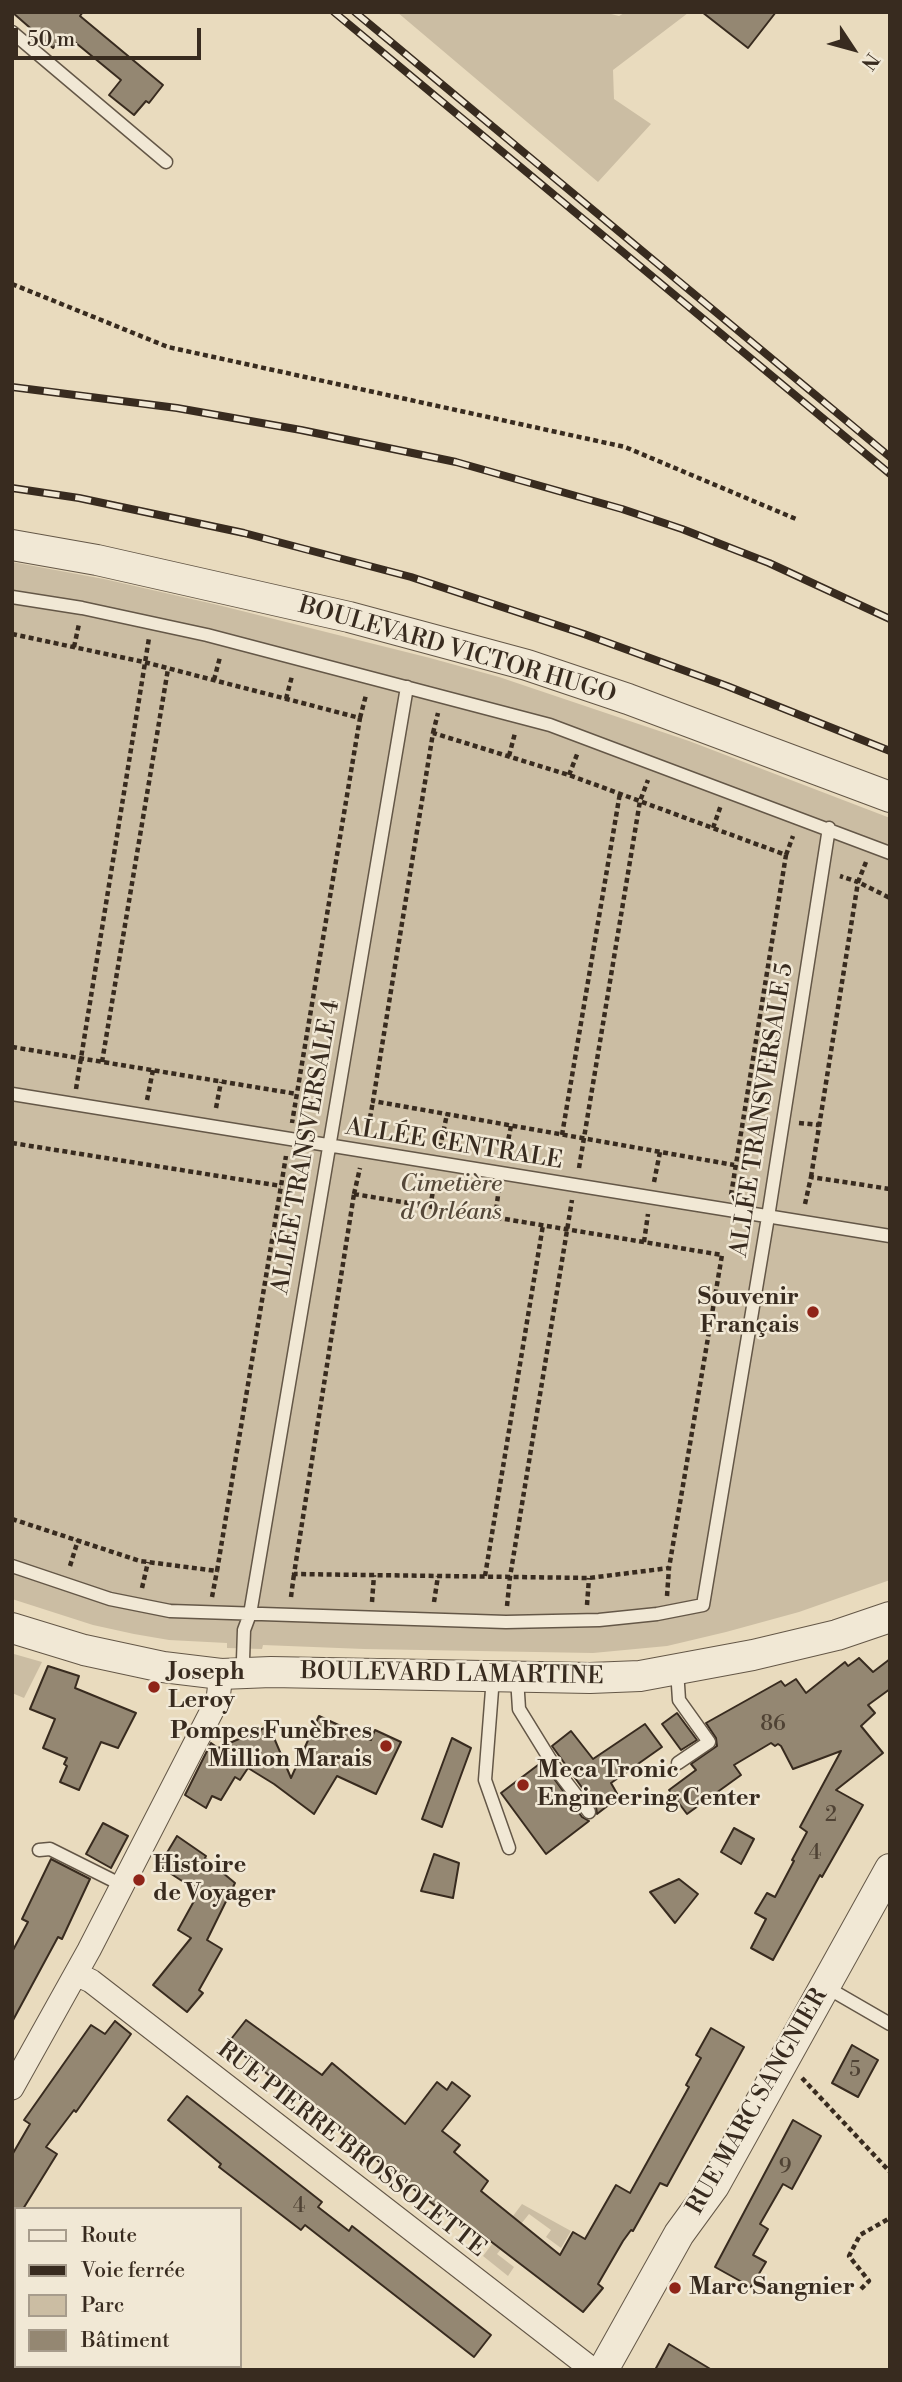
<!DOCTYPE html>
<meta charset="utf-8">
<style>
body{margin:0}
#map{position:relative;width:902px;height:2382px;overflow:hidden;background:#e9dbbe;font-family:"Libre Bodoni",serif}
canvas{display:block}
.frame{position:absolute;inset:0;border:14px solid #382b1f;pointer-events:none}
.legend{position:absolute;left:14px;top:2207px;width:228px;height:161px;box-sizing:border-box;background:#f1e8d5;border:2px solid #a79c8c;margin:0;padding:9px 12px;list-style:none;font-size:21px;color:#382b1f}
.legend li{display:flex;align-items:center;gap:14px;height:35px}
.legend b{width:35px;border:2px solid #a79c8c}
.north{position:absolute;left:818px;top:14px;width:70px;height:70px;-webkit-text-stroke:5px #f1e8d5;paint-order:stroke;rotate:126deg;font-size:19px;font-weight:700;line-height:28px;text-align:center;color:#382b1f}
.north::after{content:'';display:block;margin:auto;width:24px;height:32px;background:#382b1f;clip-path:polygon(50% 0,100% 100%,50% 72%,0 100%)}
.scale{position:absolute;left:14px;top:28px;width:187px;height:32px;box-sizing:border-box;border:4px solid #382b1f;border-top:0;padding-left:9px;font-size:21px;line-height:24px;white-space:nowrap;color:#382b1f;-webkit-text-stroke:5px #f1e8d5;paint-order:stroke}
</style>
<div id="map">
<canvas width="902" height="2382"></canvas>
<div class="frame"></div>
<ul class="legend">
<li><b style="height:9px;background:#f1e8d5"></b>Route</li>
<li><b style="height:9px;background:#382b1f"></b>Voie ferrée</li>
<li><b style="height:19px;background:#cbbda3"></b>Parc</li>
<li><b style="height:19px;background:#948772"></b>Bâtiment</li>
</ul>
<div class="north">N</div>
<div class="scale">50 m</div>
</div>
<script>
const g = document.querySelector('canvas').getContext('2d');
g.lineJoin = 'round';
function paint(path, color) { g.fillStyle = color; g.fill(path, 'evenodd'); }
const shape = rows => new Path2D(rows.map(r => 'M' + r).join(''));
function strokePath(path, color, width, dash) { g.strokeStyle = color; g.lineWidth = width; g.lineCap = dash ? 'butt' : 'round'; g.setLineDash(dash || []); g.stroke(path); }
function drawText(font, color, halo, rows, align = 'center') {
  g.font = font + ' "Libre Bodoni",serif'; g.lineWidth = 5; g.setLineDash([]); g.textBaseline = 'middle'; g.strokeStyle = halo; g.fillStyle = color; for (const [text, x, y, turn = 0] of rows) {
    g.save(); g.translate(x, y); g.rotate((+turn || 0) * Math.PI / 180); g.textAlign = isNaN(turn) ? turn : align; if (halo) g.strokeText(text, 0, 0); g.fillText(text, 0, 0); g.restore();
  }
}
const green = shape([
 [397,12,603,12,619,16,626,12,688,13,613,70,614,99,651,124,598,182],
 [12,562,104,579,218,605,430,658,499,677,689,741,890,818,890,1580,799,1612,726,1632,667,1646,593,1653,364,1649,263,1645,262,1649,227,1648,227,1643,169,1640,134,1634,93,1625,12,1599],
 [14,1654,42,1662,24,1698,12,1693],
 [522,2204,571,2231,561,2248,546,2237,551,2230,529,2214,497,2254,514,2267,508,2276,483,2256]
]);
const building = shape([
 [12,12,83,12,80,16,163,85,149,103,146,101,134,115,109,95,121,80,65,34,53,48,12,12],
 [702,12,776,12,748,48,702,12],
 [859,1658,873,1672,890,1659,890,1689,868,1705,875,1713,861,1726,883,1753,836,1790,863,1805,822,1877,820,1875,773,1960,751,1948,766,1919,755,1913,767,1893,775,1897,794,1861,792,1860,807,1832,800,1827,841,1751,793,1769,781,1746,778,1744,775,1746,771,1743,734,1765,741,1775,687,1814,669,1790,696,1770,691,1764,717,1746,716,1738,706,1723,781,1681,785,1686,796,1679,806,1693,845,1662,848,1666,859,1658],
 [48,1666,79,1676,75,1688,136,1713,118,1748,101,1742,79,1790,60,1782,67,1766,64,1764,67,1758,43,1748,55,1719,30,1709,48,1666],
 [677,1713,697,1740,681,1750,662,1724,677,1713],
 [319,1716,371,1740,375,1730,401,1742,376,1794,337,1776,314,1814,274,1784,248,1768,240,1780,235,1777,221,1800,212,1796,206,1808,185,1795,211,1743,218,1748,269,1726,291,1778,319,1716],
 [645,1724,662,1747,611,1783,619,1797,597,1814,596,1807,552,1746,571,1731,593,1759,645,1724],
 [452,1738,471,1748,442,1827,422,1819,452,1738],
 [542,1762,582,1817,589,1821,546,1854,501,1793,542,1762],
 [103,1823,128,1836,111,1868,86,1854,103,1823],
 [734,1828,754,1839,741,1864,721,1852,734,1828],
 [177,1836,206,1856,205,1858,235,1883,207,1940,222,1949,199,1990,203,1993,187,2012,153,1985,191,1938,178,1930,199,1892,159,1866,177,1836],
 [434,1854,459,1863,453,1898,421,1891,434,1854],
 [51,1859,90,1879,62,1939,58,1937,12,2022,12,1952,28,1922,22,1919,51,1859],
 [679,1879,698,1894,675,1923,650,1892,679,1879],
 [246,2020,322,2075,332,2063,405,2124,437,2082,447,2090,452,2082,470,2096,442,2131,460,2145,454,2152,488,2181,481,2191,560,2255,573,2232,585,2239,616,2185,630,2193,689,2087,686,2085,701,2058,696,2055,711,2028,744,2047,667,2186,660,2183,633,2231,631,2230,623,2241,598,2284,603,2288,583,2312,476,2230,472,2235,228,2043,246,2020],
 [115,2021,131,2034,76,2112,74,2110,46,2147,57,2154,23,2209,16,2209,16,2220,12,2226,12,2155,30,2124,24,2120,91,2025,105,2034,115,2021],
 [852,2045,878,2060,858,2097,832,2083,852,2045],
 [187,2096,322,2202,318,2207,349,2231,352,2226,491,2335,474,2357,305,2225,301,2230,219,2167,221,2164,168,2120,187,2096],
 [793,2120,821,2136,792,2189,783,2184,760,2224,768,2229,753,2255,766,2262,751,2287,715,2267,793,2120],
 [669,2344,712,2370,655,2370,669,2344]
]);
const path = shape([
 [12,284,168,347,625,447,796,519],
 [12,634,144,662,360,718,292,1123],
 [74,647,79,624],
 [214,680,220,657],
 [286,699,292,676],
 [360,718,366,695],
 [433,733,438,713],
 [509,756,515,733],
 [569,775,578,752],
 [713,828,721,805],
 [786,855,793,836],
 [866,862,858,882,890,898],
 [12,1047,297,1094],
 [102,1062,168,669],
 [76,1089,149,638],
 [147,1100,153,1070],
 [216,1108,221,1082],
 [799,1123,819,1125],
 [367,1135,373,1101],
 [562,1135,620,793],
 [12,1143,281,1186],
 [440,1148,447,1114],
 [505,1156,511,1126],
 [579,1168,640,801,648,780],
 [811,1177,858,882,840,876],
 [654,1182,660,1152],
 [354,1194,722,1255,669,1568,589,1578,294,1574,354,1194],
 [354,1194,360,1168],
 [731,1195,786,855,569,775,433,733,373,1101,734,1165],
 [805,1204,811,1177,890,1189],
 [430,1207,435,1181],
 [495,1218,499,1188],
 [644,1242,648,1214],
 [12,1519,140,1561,217,1571,286,1156],
 [70,1566,78,1540],
 [485,1576,543,1225],
 [142,1588,148,1562],
 [667,1596,669,1568],
 [212,1597,217,1571],
 [291,1597,294,1574],
 [372,1602,374,1575],
 [434,1602,438,1576],
 [587,1605,589,1578],
 [507,1606,510,1577,572,1200],
 [802,2078,890,2172],
 [861,2289,869,2281,849,2256,860,2235,890,2218]
]);
const service = shape([
 [12,32,166,162],
 [12,597,82,608,207,635,550,725,890,853],
 [12,1094,890,1236],
 [12,1566,110,1599,170,1611,506,1622,599,1620,657,1614,703,1605,768,1217,829,828],
 [243,1660,244,1630,250,1614,407,687],
 [677,1670,679,1700,709,1742,678,1763],
 [493,1677,485,1780,509,1848],
 [517,1678,519,1709,556,1769,589,1812],
 [39,1850,50,1849,122,1885],
 [826,1987,890,2024]
]);
const minor = shape([
 [76,1974,91,1981,593,2370],
 [12,2088,89,1950,218,1699,221,1674],
 [182,2370,183,2366]
]);
const tertiary = shape([
 [12,545,97,560,349,617,527,665,628,699,890,797],
 [12,1628,84,1650,163,1667,221,1674,271,1672,590,1678,640,1676,753,1655,837,1635,890,1617],
 [603,2370,679,2234,714,2186,890,1869]
]);
const rail = shape([
 [334,12,890,474],
 [355,12,890,457],
 [12,387,177,408,301,430,456,462,622,509,682,529,769,563,890,619],
 [12,488,79,498,244,533,411,577,584,634,727,686,890,751]
]);
const markers = [
 [813,1312,7,"#8f2418"],
 [154,1687,7,"#8f2418"],
 [386,1746,7,"#8f2418"],
 [523,1785,7,"#8f2418"],
 [139,1880,7,"#8f2418"],
 [675,2288,7,"#8f2418"]
];
const numberNames = [
 ["86",773,1725],
 ["2",831,1816],
 ["4",815,1854],
 ["5",855,2071],
 ["9",785,2168],
 ["4",299,2207]
];
const streetNames = [
 ["BOULEVARD VICTOR HUGO",457,651,16],
 ["ALLÉE TRANSVERSALE 5",763,1110,-81],
 ["ALLÉE CENTRALE",454,1145,9],
 ["ALLÉE TRANSVERSALE 4",307,1147,-80],
 ["BOULEVARD LAMARTINE",452,1675,1],
 ["RUE MARC SANGNIER",758,2102,-60],
 ["RUE PIERRE BROSSOLETTE",351,2150,38]
];
const parkNames = [
 ["Cimetière",451,1185],
 ["d'Orléans",451,1213]
];
const poiNames = [
 ["Souvenir",799,1298,"right"],
 ["Français",799,1326,"right"],
 ["Joseph",168,1673],
 ["Leroy",168,1701],
 ["Pompes Funèbres",372,1732,"right"],
 ["Million Marais",372,1760,"right"],
 ["Meca Tronic",537,1771],
 ["Engineering Center",537,1799],
 ["Histoire",153,1866],
 ["de Voyager",153,1894],
 ["Marc Sangnier",689,2288]
];
paint(green, '#cbbda3');
paint(building, '#948772');
strokePath(building, '#382b1f', 2);
strokePath(service, '#645747', 15);
strokePath(minor, '#645747', 25);
strokePath(tertiary, '#645747', 32);
strokePath(path, '#382b1f', 4.5, [5, 3.5]);
strokePath(service, '#f1e8d5', 12);
strokePath(minor, '#f1e8d5', 23);
strokePath(tertiary, '#f1e8d5', 30);
strokePath(rail, '#382b1f', 8);
strokePath(rail, '#f1e8d5', 5, [16]);
for (const [x, y, r, color] of markers) { const dot = new Path2D(); dot.arc(x, y, r, 0, 2 * Math.PI); g.fillStyle = color; g.fill(dot); strokePath(dot, '#f1e8d5', 2.5); }
drawText('21px', '#4f4234', null, numberNames);
drawText('24px', '#382b1f', '#f1e8d5', streetNames);
drawText('italic 24px', '#554839', '#f1e8d5', parkNames);
drawText('bold 24px', '#382b1f', '#f1e8d5', poiNames, 'left');
</script>
